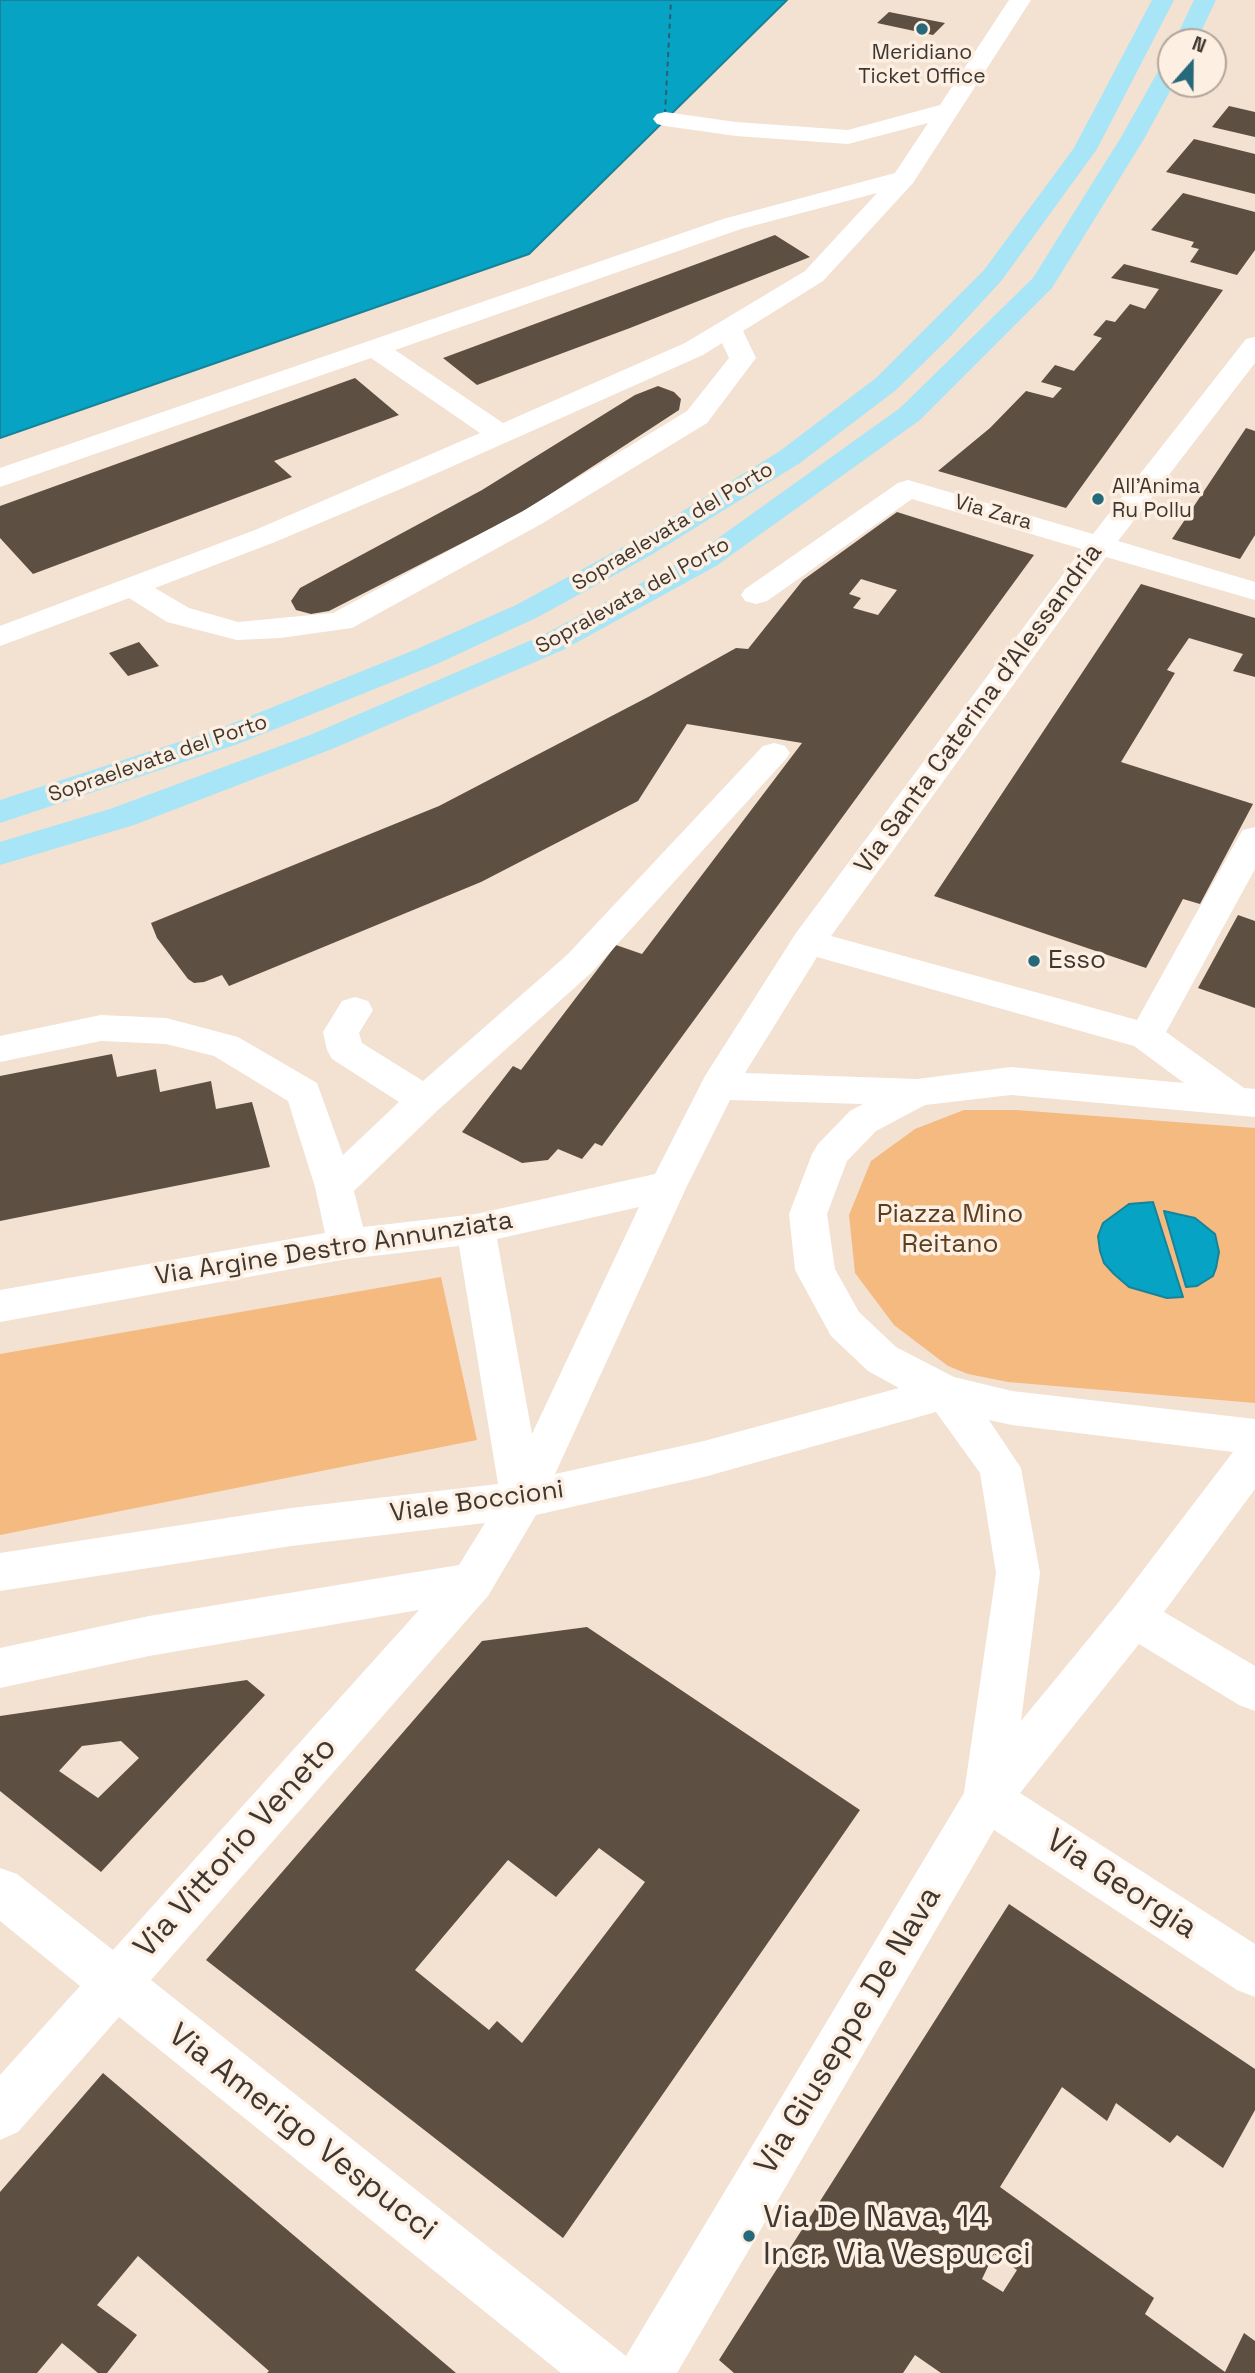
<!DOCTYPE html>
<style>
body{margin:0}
#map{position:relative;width:1255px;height:2373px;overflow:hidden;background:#f3e1d2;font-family:"Space Grotesk",sans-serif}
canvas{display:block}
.north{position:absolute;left:1157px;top:28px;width:70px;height:70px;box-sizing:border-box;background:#fdefe2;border:2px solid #b1a69c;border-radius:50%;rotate:21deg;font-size:19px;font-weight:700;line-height:28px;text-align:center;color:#3f3832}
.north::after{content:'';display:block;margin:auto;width:24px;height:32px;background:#26697b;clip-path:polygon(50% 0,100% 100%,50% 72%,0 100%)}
</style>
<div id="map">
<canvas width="1255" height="2373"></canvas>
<div class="north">N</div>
</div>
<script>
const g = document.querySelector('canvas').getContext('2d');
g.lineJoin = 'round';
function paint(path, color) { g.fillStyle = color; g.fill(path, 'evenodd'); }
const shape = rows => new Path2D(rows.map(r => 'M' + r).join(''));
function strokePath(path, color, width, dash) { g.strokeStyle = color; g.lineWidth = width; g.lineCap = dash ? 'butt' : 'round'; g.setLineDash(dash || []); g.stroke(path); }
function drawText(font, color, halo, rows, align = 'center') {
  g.font = font + ' "Space Grotesk",sans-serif'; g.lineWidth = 7; g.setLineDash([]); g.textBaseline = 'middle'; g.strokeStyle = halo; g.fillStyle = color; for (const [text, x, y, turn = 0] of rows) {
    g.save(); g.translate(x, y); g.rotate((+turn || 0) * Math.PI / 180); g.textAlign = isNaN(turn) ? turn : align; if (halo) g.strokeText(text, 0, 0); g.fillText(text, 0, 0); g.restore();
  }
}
const green = shape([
 [964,1110,1016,1110,1255,1128,1255,1403,1008,1382,968,1374,948,1366,894,1325,855,1273,849,1215,871,1161,915,1129],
 [1211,1229,1218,1243,1218,1260,1213,1276,1197,1286],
 [441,1277,477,1440,0,1535,0,1354]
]);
const water = shape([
 [0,0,787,0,529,254,0,438,0,0],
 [1153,1202,1183,1297,1167,1298,1129,1287,1114,1274,1104,1263,1100,1251,1098,1236,1103,1223,1129,1204,1153,1202],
 [1164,1211,1195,1218,1215,1234,1219,1252,1216,1268,1213,1276,1197,1286,1186,1287,1164,1211]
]);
const ferry = shape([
 [665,114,671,0]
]);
const building = shape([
 [889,12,945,23,933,35,877,23],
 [1229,106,1255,112,1255,137,1212,127],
 [1194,139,1255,154,1255,194,1166,172],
 [1183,193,1255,212,1255,250,1237,275,1190,262,1199,249,1191,247,1194,242,1151,230],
 [775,235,810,257,630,328,477,385,443,358],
 [1124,264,1223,290,1066,508,938,471,990,428,1026,391,1053,398,1062,388,1041,382,1055,365,1074,371,1102,338,1093,335,1106,320,1115,322,1130,304,1145,309,1159,289,1111,278],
 [355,378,399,415,274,461,292,477,33,574,0,538,0,506],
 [658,386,674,392,681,399,679,410,523,512,329,611,311,614,296,610,291,601,300,588,482,490,635,395],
 [1246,428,1255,431,1255,535,1240,559,1172,539],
 [897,512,1034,555,602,1146,595,1143,582,1159,558,1149,548,1160,522,1163,462,1132,513,1066,521,1070,616,945,642,954,802,743,687,724,638,801,481,882,229,986,222,975,204,982,194,983,188,979,157,938,151,923,439,806,650,696,736,648,748,649,803,580],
 [861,579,897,590,878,615,853,608,861,598,849,594],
 [1141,584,1255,618,1255,677,1233,671,1243,654,1189,638,1167,670,1175,673,1121,762,1253,804,1200,904,1183,899,1146,968,934,896],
 [139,642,159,666,128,676,109,653],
 [1238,915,1255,921,1255,1008,1198,988],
 [112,1054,117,1077,156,1069,160,1092,211,1081,216,1109,252,1102,270,1167,0,1221,0,1076],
 [587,1627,860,1810,563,2238,206,1960,482,1641],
 [599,1848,645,1882,522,2043,497,2021,489,2030,415,1970,508,1860,556,1897],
 [247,1680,265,1695,101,1872,0,1791,0,1716],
 [121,1741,139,1758,98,1798,59,1771,82,1746],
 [1009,1904,1255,2069,1255,2110,1223,2168,1177,2135,1170,2143,1116,2103,1107,2121,1062,2087,1000,2187,1154,2298,1145,2314,1225,2372,1244,2333,1255,2341,1255,2373,941,2373,915,2355,903,2373,734,2373,719,2360],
 [994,2254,1017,2270,1003,2292,982,2279],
 [103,2073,258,2205,456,2373,267,2373,269,2371,138,2256,97,2305,137,2335,107,2373,98,2373,62,2343,37,2373,0,2373,0,2192]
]);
const minor = shape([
 [1009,0,1031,0,913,183,823,281,743,331,756,358,707,423,543,523,352,628,280,638,237,640,167,622,129,598,0,646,0,626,255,530,480,433,371,358,0,487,0,468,723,219,895,173,928,123,848,144,736,136,665,126,657,124,653,119,657,114,665,112,736,122,848,130,940,105,1009,0],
 [877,193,805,271,685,343,503,423,395,350,741,229,877,193],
 [722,343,729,358,687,411,523,511,333,613,238,622,189,608,155,588,275,542,417,482,703,355,722,343],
 [1255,337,1255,363,1118,541,1255,582,1255,600,1106,557,831,936,1137,1020,1238,838,1243,830,1255,827,1255,869,1166,1032,1244,1088,1255,1089,1255,1117,1011,1095,925,1105,876,1131,847,1161,827,1214,835,1269,859,1312,896,1347,954,1377,1012,1391,1255,1419,1255,1489,1164,1612,1255,1666,1255,1711,1239,1705,1139,1644,1020,1793,1255,1944,1255,1997,1237,1990,994,1830,677,2373,561,2373,119,2017,18,2132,0,2140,0,2075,80,1986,0,1921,0,1868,17,1874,113,1950,419,1610,149,1656,0,1688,0,1648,149,1616,459,1565,485,1523,291,1546,0,1591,0,1553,291,1508,498,1484,459,1246,347,1259,0,1322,0,1290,325,1233,315,1187,288,1101,214,1056,166,1044,101,1041,0,1062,0,1036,101,1015,166,1018,238,1037,317,1083,343,1155,399,1102,332,1059,327,1050,323,1032,342,1001,355,997,368,1001,373,1010,359,1033,362,1043,423,1081,567,955,763,746,774,743,785,746,790,753,785,760,591,973,438,1110,354,1191,363,1227,476,1214,655,1174,705,1076,796,933,1082,549,912,499,767,601,756,604,745,601,741,595,745,589,898,483,908,480,1093,534,1246,339,1255,337],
 [817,957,1134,1046,1184,1083,1011,1067,917,1079,745,1073,817,957],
 [730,1100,863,1104,850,1111,818,1144,812,1154,789,1214,795,1270,831,1336,868,1371,899,1388,704,1441,555,1474,687,1186,730,1100],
 [639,1207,532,1434,497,1239,639,1207],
 [936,1412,980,1473,996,1573,964,1793,626,2356,151,1980,488,1596,536,1515,704,1477,936,1412],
 [989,1420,1012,1425,1233,1452,1118,1603,1021,1721,1040,1573,1021,1468,989,1420]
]);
const major = shape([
 [1152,0,1174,0,1097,149,1002,280,948,339,896,390,800,463,651,555,538,617,439,663,238,744,0,823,0,800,216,730,417,649,516,605,631,543,780,451,876,378,984,270,1074,148,1152,0],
 [1194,0,1216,0,1196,42,1174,42,1194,0],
 [1171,61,1171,84,1174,84,1144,139,1052,288,920,420,716,566,563,650,332,749,134,825,0,865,0,842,110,809,310,735,541,636,696,554,900,408,1033,278,1120,139,1160,68,1163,63,1171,61]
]);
const markers = [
 [922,29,7,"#26697b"],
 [1098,499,7,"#26697b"],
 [1034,961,7,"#26697b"],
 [749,2236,7,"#26697b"]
];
const farPoinames = [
 ["Meridiano",922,53],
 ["Ticket Office",922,77],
 ["All'Anima",1112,487,"left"],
 ["Ru Pollu",1112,511,"left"]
];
const farStreetnames = [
 ["Via Zara",993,513,16],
 ["Sopraelevata del Porto",673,527,-31],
 ["Sopralevata del Porto",633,596,-29],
 ["Sopraelevata del Porto",158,759,-19]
];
const streetNames = [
 ["Via Santa Caterina d'Alessandria",979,709,-54],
 ["Via Argine Destro Annunziata",334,1249,-9],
 ["Viale Boccioni",477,1502,-8]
];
const poiNames = [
 ["Esso",1048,961]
];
const parkNames = [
 ["Piazza Mino",950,1215],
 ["Reitano",950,1245]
];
const nearStreetnames = [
 ["Via Vittorio Veneto",236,1848,-48],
 ["Via Georgia",1121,1885,33],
 ["Via Giuseppe De Nava",849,2031,-59],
 ["Via Amerigo Vespucci",302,2133,38]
];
const nearPoinames = [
 ["Via De Nava, 14",763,2218],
 ["Incr. Via Vespucci",763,2255]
];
paint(green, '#f4ba80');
paint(water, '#06a3c5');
strokePath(water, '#178399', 2);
strokePath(ferry, '#2c5f6f', 2, [5, 4.5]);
paint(building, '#5d4f41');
paint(minor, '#fff');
paint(major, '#a7e5f7');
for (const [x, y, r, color] of markers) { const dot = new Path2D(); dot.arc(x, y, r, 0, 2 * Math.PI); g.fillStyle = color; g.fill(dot); strokePath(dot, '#fdefe2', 2.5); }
drawText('21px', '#3f3832', '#fdefe2', farPoinames);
drawText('21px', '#3f3832', '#fdefe2', farStreetnames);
drawText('26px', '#3f3832', '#fdefe2', streetNames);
drawText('26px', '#3f3832', '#fdefe2', poiNames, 'left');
drawText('26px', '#5b3e20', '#fdefe2', parkNames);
drawText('32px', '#3f3832', '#fdefe2', nearStreetnames);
drawText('32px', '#3f3832', '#fdefe2', nearPoinames, 'left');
</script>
